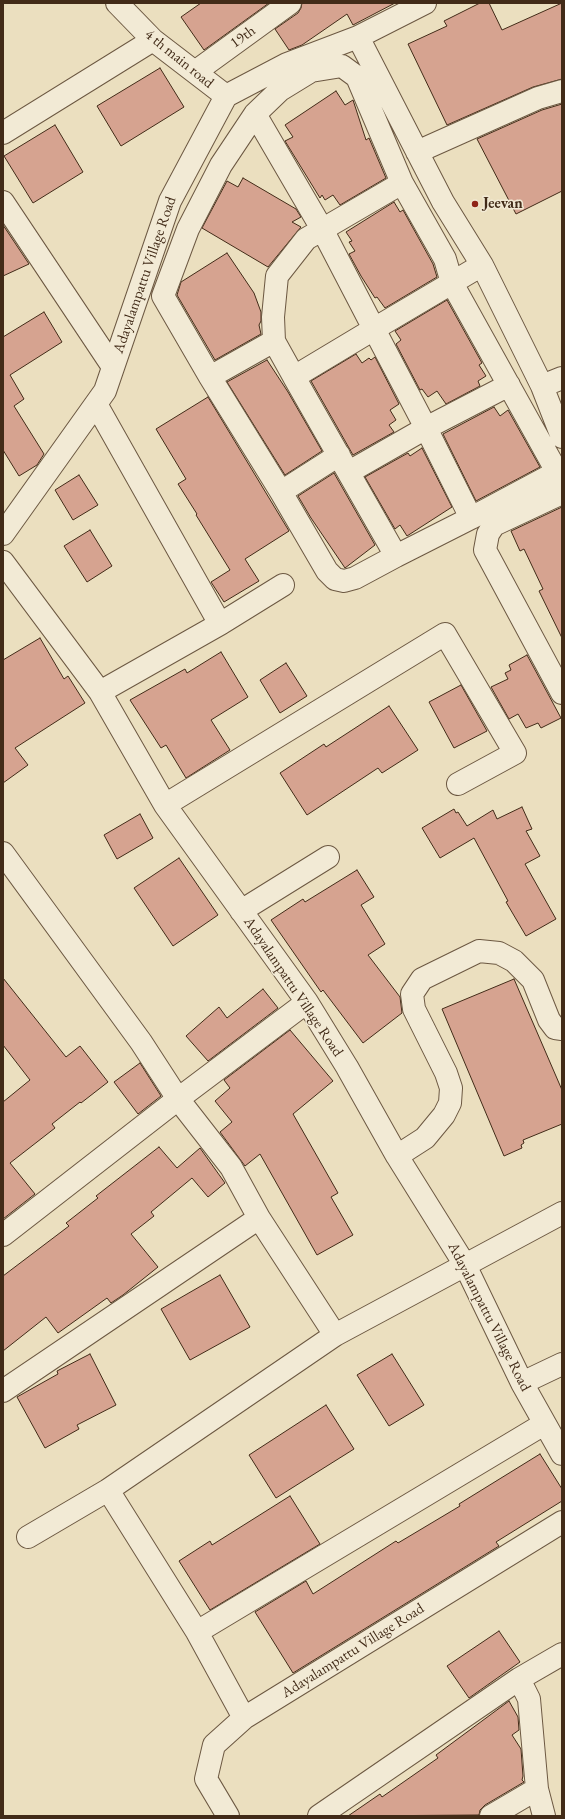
<!DOCTYPE html>
<style>
body{margin:0}
#map{position:relative;width:565px;height:1819px;overflow:hidden;background:#ebdfbf;font-family:"EB Garamond",serif}
canvas{display:block}
.frame{position:absolute;inset:0;border:4px solid #422b18;pointer-events:none}
</style>
<div id="map">
<canvas width="565" height="1819"></canvas>
<div class="frame"></div>
</div>
<script>
const g = document.querySelector('canvas').getContext('2d');
g.lineJoin = 'round';
function paint(path, color) { g.fillStyle = color; g.fill(path, 'evenodd'); }
const shape = rows => new Path2D(rows.map(r => 'M' + r).join(''));
function strokePath(path, color, width, dash) { g.strokeStyle = color; g.lineWidth = width; g.lineCap = dash ? 'butt' : 'round'; g.setLineDash(dash || []); g.stroke(path); }
function drawText(font, color, halo, rows, align = 'center') {
  g.font = font + ' "EB Garamond",serif'; g.lineWidth = 3; g.setLineDash([]); g.textBaseline = 'middle'; g.strokeStyle = halo; g.fillStyle = color; for (const [text, x, y, turn = 0] of rows) {
    g.save(); g.translate(x, y); g.rotate((+turn || 0) * Math.PI / 180); g.textAlign = isNaN(turn) ? turn : align; if (halo) g.strokeText(text, 0, 0); g.fillText(text, 0, 0); g.restore();
  }
}
const building = shape([
 [201,3,269,3,204,50,181,17,201,3],
 [302,3,395,3,353,25,347,14,302,45,289,50,275,29,298,13,301,8,302,3],
 [480,3,489,3,502,30,562,3,562,79,533,87,447,125,408,44,447,26,444,21,480,3],
 [160,68,184,107,121,146,97,106,160,68],
 [336,91,345,105,353,100,366,140,369,138,386,178,340,205,333,195,325,200,322,195,320,198,285,141,293,137,285,125,336,91],
 [562,104,562,191,516,214,477,139,542,110,562,104],
 [55,125,83,172,33,203,4,156,55,125],
 [243,178,296,209,301,217,292,222,301,227,268,267,202,228,227,181,238,187,243,178],
 [394,202,400,212,403,210,433,264,437,277,385,308,377,297,375,298,361,276,349,254,355,251,349,242,352,241,346,232,394,202],
 [3,225,29,264,3,276,3,225],
 [227,253,254,293,261,312,261,321,259,325,261,334,215,360,177,295,181,282,227,253],
 [447,300,482,363,479,365,486,376,478,381,480,386,446,404,437,391,428,397,422,389,420,390,396,344,401,340,395,331,447,300],
 [44,312,62,342,10,375,24,399,14,406,44,454,37,465,19,476,3,450,3,337,44,312],
 [356,354,362,363,369,358,371,360,375,357,399,404,390,410,396,420,389,425,394,432,353,455,311,381,356,354],
 [267,360,288,392,322,451,285,475,227,382,267,360],
 [208,397,289,531,245,559,259,581,224,602,211,582,230,570,196,515,197,514,178,484,186,479,156,429,208,397],
 [494,407,500,416,508,410,540,467,476,501,443,434,494,407],
 [422,448,452,507,407,536,400,525,395,529,365,477,408,453,410,456,422,448],
 [334,473,375,545,345,568,311,518,298,496,334,473],
 [79,475,98,505,73,520,55,490,79,475],
 [562,507,562,638,539,591,543,589,524,549,520,551,511,531,562,507],
 [90,530,112,566,87,582,64,546,90,530],
 [40,638,64,679,68,676,85,703,15,748,28,765,3,783,3,660,40,638],
 [221,652,248,697,211,720,230,750,186,778,166,745,161,748,130,700,185,669,187,673,221,652],
 [527,655,561,718,541,728,538,723,526,728,518,714,509,719,491,687,508,679,505,673,511,670,509,665,527,655],
 [286,663,307,696,280,713,260,680,286,663],
 [461,685,487,731,454,748,429,702,461,685],
 [389,706,418,750,382,773,378,768,307,815,280,773,324,744,326,747,389,706],
 [522,807,532,829,526,831,540,856,525,864,556,919,526,936,506,902,508,901,474,838,440,858,422,828,454,809,456,813,458,812,467,826,493,810,497,819,522,807],
 [140,814,153,838,117,859,104,835,140,814],
 [179,858,218,915,173,946,134,888,179,858],
 [357,870,374,897,361,905,385,944,368,955,400,997,402,1013,363,1043,323,990,321,992,271,920,303,899,305,902,357,870],
 [3,978,66,1057,80,1046,108,1082,81,1103,80,1102,52,1124,55,1128,10,1163,35,1194,3,1219,3,1102,30,1080,3,1045,3,978],
 [514,979,562,1090,562,1124,523,1140,524,1143,521,1145,522,1148,504,1156,442,1009,514,979],
 [263,989,278,1008,208,1061,186,1036,219,1007,227,1018,263,989],
 [290,1030,333,1081,293,1114,338,1193,331,1197,353,1235,317,1255,260,1154,245,1166,220,1132,232,1122,215,1101,230,1088,224,1080,290,1030],
 [140,1063,161,1096,138,1114,114,1082,140,1063],
 [159,1147,177,1168,200,1148,225,1183,208,1197,192,1178,151,1212,154,1216,131,1234,158,1267,123,1295,111,1303,107,1298,58,1333,46,1317,3,1351,3,1276,69,1226,66,1223,98,1198,96,1196,159,1147],
 [220,1275,250,1327,190,1360,161,1309,220,1275],
 [90,1354,116,1405,77,1425,79,1429,45,1448,17,1397,58,1374,57,1371,90,1354],
 [392,1354,424,1405,389,1426,357,1375,392,1354],
 [326,1405,354,1449,276,1498,249,1455,326,1405],
 [540,1454,562,1489,562,1501,496,1542,499,1546,293,1673,255,1612,306,1581,313,1594,396,1541,398,1543,460,1506,459,1504,540,1454],
 [290,1496,320,1544,210,1610,179,1561,210,1541,212,1545,290,1496],
 [499,1631,520,1662,469,1698,447,1666,499,1631],
 [509,1701,518,1717,519,1730,512,1735,521,1749,523,1776,522,1780,524,1782,485,1805,480,1810,479,1815,348,1816,380,1794,382,1797,438,1758,436,1755,509,1701]
]);
const minor = shape([
 [117,3,153,40,226,96],
 [358,37,443,202,482,265,542,386,562,437],
 [195,72,290,3],
 [255,114,322,229,374,329,426,428,471,518,396,556,294,377,374,329,482,265],
 [3,133,153,40],
 [417,152,538,98,562,91],
 [3,202,113,367],
 [274,341,210,377,163,296,188,229,221,165,255,114,280,90,311,71,342,66,357,77,402,183,445,259,452,283,557,472,471,518],
 [210,377,281,492,327,571,335,579,344,581,355,578,396,556],
 [294,377,274,341,273,317,277,276,306,239,402,183],
 [542,386,562,378],
 [96,404,220,624],
 [349,472,426,428,509,385],
 [281,492,339,455],
 [562,493,494,525,488,534,485,550,562,693],
 [3,534,105,391,170,201,226,96,287,64,358,37,425,3],
 [3,562,100,692,165,805,307,1002,347,1067,397,1156,465,1265,522,1383,562,1454],
 [100,692,220,624,283,585],
 [165,805,445,634,515,753,458,784],
 [3,853,141,1042,178,1099,307,1002],
 [241,911,328,857],
 [397,1156,425,1138,444,1115,450,1103,451,1088,446,1073,414,1009,412,994,422,979,479,951,499,953,514,961,533,980,549,1020,555,1028,562,1029],
 [3,1235,178,1099,231,1167,259,1218,335,1335],
 [522,1383,562,1364],
 [3,1391,259,1218],
 [28,1537,108,1490],
 [197,1632,544,1424],
 [244,1718,197,1632,108,1490,335,1335,562,1213],
 [228,1816,206,1779,214,1745,244,1718,562,1522],
 [319,1816,519,1679],
 [491,1816,537,1789],
 [544,1816,537,1789,529,1699,519,1679,562,1654]
]);
const markers = [
 [475,204,4,"#8f2418"]
];
const streetNames = [
 ["19th",243,37,-36],
 ["4 th main road",179,59,39],
 ["Adayalampattu Village Road",145,275,-71],
 ["Adayalampattu Village Road",293,987,56],
 ["Adayalampattu Village Road",489,1317,63],
 ["Adayalampattu Village Road",353,1651,-32]
];
const poiNames = [
 ["Jeevan",483,204]
];
paint(building, '#d6a390');
strokePath(building, '#422b18', 1);
strokePath(minor, '#6c5842', 24);
strokePath(minor, '#f2ead5', 22);
for (const [x, y, r, color] of markers) { const dot = new Path2D(); dot.arc(x, y, r, 0, 2 * Math.PI); g.fillStyle = color; g.fill(dot); strokePath(dot, '#f2ead5', 1.5); }
drawText('15px', '#422b18', '#f2ead5', streetNames);
drawText('bold 15px', '#422b18', '#f2ead5', poiNames, 'left');
</script>
